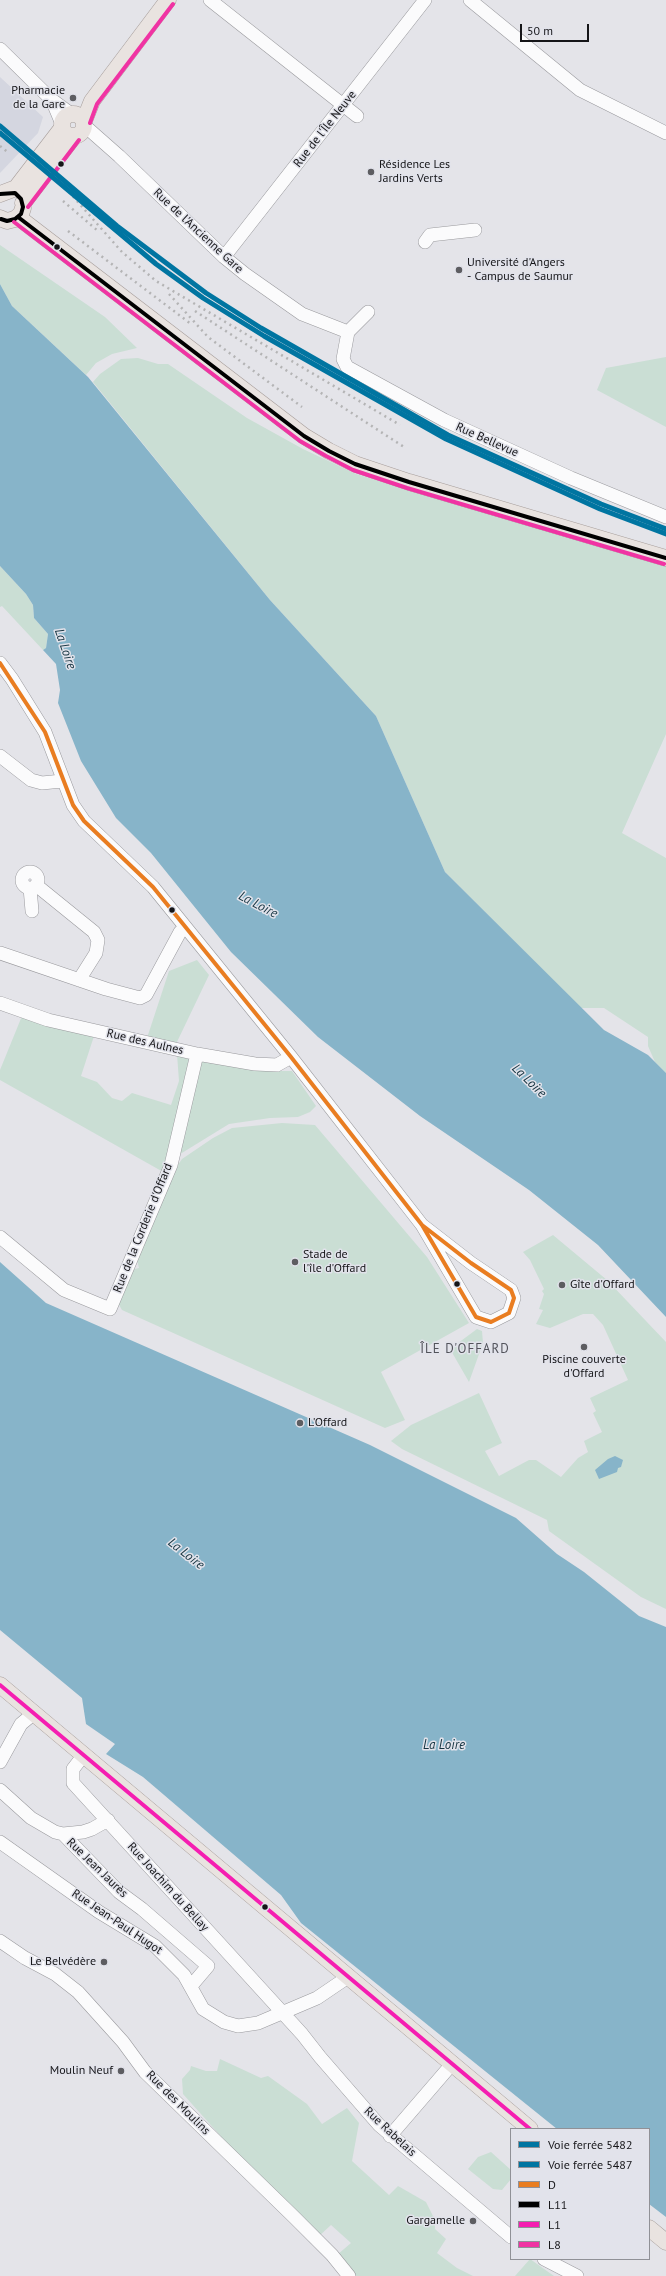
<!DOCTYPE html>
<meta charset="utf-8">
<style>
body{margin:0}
#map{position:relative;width:666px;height:2276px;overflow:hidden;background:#e4e4e9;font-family:"PT Sans",sans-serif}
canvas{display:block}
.legend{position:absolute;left:510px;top:2128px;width:140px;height:132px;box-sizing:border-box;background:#e2e3eb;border:1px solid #909197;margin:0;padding:5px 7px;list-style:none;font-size:12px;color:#151518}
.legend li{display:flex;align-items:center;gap:8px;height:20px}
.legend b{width:20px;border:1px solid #909197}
.scale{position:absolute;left:520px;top:24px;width:69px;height:18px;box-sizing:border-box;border:2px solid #151518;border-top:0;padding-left:5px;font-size:12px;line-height:14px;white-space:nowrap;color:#151518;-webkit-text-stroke:3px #e2e3eb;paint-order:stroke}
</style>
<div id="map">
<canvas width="666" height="2276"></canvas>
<ul class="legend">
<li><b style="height:5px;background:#0075a1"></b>Voie ferrée 5482</li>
<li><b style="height:5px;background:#0075a1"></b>Voie ferrée 5487</li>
<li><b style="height:5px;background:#e97d21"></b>D</li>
<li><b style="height:5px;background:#000"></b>L11</li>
<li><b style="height:5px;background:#f51eb1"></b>L1</li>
<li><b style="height:5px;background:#f033a3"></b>L8</li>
</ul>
<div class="scale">50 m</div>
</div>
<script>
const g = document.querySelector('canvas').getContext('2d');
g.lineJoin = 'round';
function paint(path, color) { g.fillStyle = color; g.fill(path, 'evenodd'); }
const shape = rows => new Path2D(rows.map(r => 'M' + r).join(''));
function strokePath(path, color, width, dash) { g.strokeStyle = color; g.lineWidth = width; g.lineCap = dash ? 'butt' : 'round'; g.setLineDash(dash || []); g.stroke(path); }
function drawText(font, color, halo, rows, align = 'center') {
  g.font = font + ' "PT Sans",sans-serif'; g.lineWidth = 3; g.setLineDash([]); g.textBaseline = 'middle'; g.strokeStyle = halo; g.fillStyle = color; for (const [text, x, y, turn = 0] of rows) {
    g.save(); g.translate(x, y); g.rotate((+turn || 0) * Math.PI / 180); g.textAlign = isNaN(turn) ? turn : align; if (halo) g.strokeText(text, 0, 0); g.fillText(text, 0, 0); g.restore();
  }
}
const built = shape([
 [0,77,43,117,38,133,0,173]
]);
const green = shape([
 [0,245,105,317,137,348,112,354,96,363,86,375,12,306,0,284],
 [666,357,666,427,597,390,606,368],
 [138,358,158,364,168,364,247,418,303,449,356,474,666,565,666,734,622,833,666,858,666,1073,655,1062,648,1046,648,1037,604,1008,581,1008,445,872,376,716,270,600,93,382,100,374,121,359],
 [0,566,26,594,33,605,34,618,48,634,46,648,43,650,2,606,0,607],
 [197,960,209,975,176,1044,147,1038,169,971],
 [22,1016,94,1036,81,1076,97,1082,112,1098,122,1101,132,1093,171,1105,179,1081,177,1054,192,1058,165,1173,0,1080,0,1070],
 [211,1061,273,1071,292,1071,316,1106,310,1112,298,1117,270,1118,229,1124,177,1156,197,1069,202,1062],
 [282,1123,315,1125,427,1257,469,1323,381,1372,405,1420,385,1428,122,1310,118,1303,130,1270,139,1268,136,1256,171,1175,182,1159,213,1138,232,1128],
 [553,1235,607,1280,666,1342,666,1609,641,1597,549,1531,547,1520,402,1449,391,1441,411,1425,479,1393,502,1443,485,1451,499,1476,529,1460,536,1460,561,1477,578,1458,588,1452,584,1441,602,1432,593,1413,596,1411,590,1398,628,1380,603,1325,593,1314,583,1314,550,1328,536,1324,543,1310,539,1309,544,1294,542,1291,544,1289,530,1260,523,1252],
 [477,1329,482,1331,483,1343,469,1382,450,1349],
 [220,2059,261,2078,268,2076,307,2104,322,2124,347,2108,359,2123,352,2161,389,2195,398,2186,426,2202,435,2220,435,2229,446,2239,437,2253,457,2268,473,2276,352,2276,337,2255,351,2243,331,2225,318,2237,252,2171,183,2094,182,2079,190,2070,191,2066,206,2071,217,2071],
 [491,2152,511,2170,511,2179,502,2190,493,2189,468,2169,478,2157],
 [530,2259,554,2276,515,2276]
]);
const water = shape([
 [0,284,12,306,88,377,270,600,376,716,445,872,604,1030,648,1055,666,1073,666,1317,598,1245,529,1190,420,1116,318,1037,231,952,151,853,116,818,81,761,58,703,60,690,56,664,43,650,46,648,48,634,34,618,33,605,26,594,0,566],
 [0,1262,46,1303,370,1445,516,1518,557,1554,584,1572,639,1616,666,1627,666,2217,649,2204,649,2129,557,2129,301,1923,281,1895,143,1777,106,1754,115,1744,86,1724,82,1698,0,1630],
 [615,1456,623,1460,621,1467,618,1468,617,1472,599,1479,595,1470,608,1459]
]);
const minor = shape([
 [210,0,357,116],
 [470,0,580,90,666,133],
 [0,49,52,100,71,114],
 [52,100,62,124],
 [85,126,119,156,224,257,245,274,302,314,348,332],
 [425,242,430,235,475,230],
 [224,257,425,0],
 [368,312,348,332,343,359,347,367,444,420,571,478,666,517],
 [0,663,12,679,45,732,73,805,84,821,153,887,291,1057,422,1225,476,1317,491,1322,509,1313,514,1298,511,1290,471,1263,422,1225],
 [0,756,31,780,42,783,62,781],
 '22 880a8 8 0 1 1 16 0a8 8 0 1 1-16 0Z',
 [36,885,94,932,98,940,96,953,79,980],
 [30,888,32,911],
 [0,953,106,989,140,998,146,995,180,932,185,928],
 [0,1003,48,1020,197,1054,255,1064,277,1065,291,1057],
 [0,1237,64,1290,110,1309,171,1165,197,1054],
 [83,1756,73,1769,73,1783,302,2034,320,2057,379,2125,511,2237],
 [0,1762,21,1724,33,1714],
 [0,1790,31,1818,55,1832,63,1834,83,1832,92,1829,108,1820],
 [63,1834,119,1892,142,1909,208,1966,191,1986],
 [0,1842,99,1912,155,1946,184,1975,203,2009,224,2022,238,2026,258,2023,317,1998,348,1977],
 [0,1941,25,1958,55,1974,78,1992,123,2042,145,2072,294,2217,332,2255,349,2276],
 [390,2136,452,2064],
 [544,2259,577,2276]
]);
const major = shape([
 '62 125a11 11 0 1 1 22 0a11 11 0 1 1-22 0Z',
 [84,121,92,101,168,0],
 [0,194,16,188,62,128],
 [23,203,74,136],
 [18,217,304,436,329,451,355,464,409,482,666,558],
 [0,218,7,221,15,219,21,214,23,208],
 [0,1685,530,2129],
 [649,2228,666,2242]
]);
const rail = shape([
 [0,135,13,144],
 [0,146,9,153],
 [69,192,122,252,156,281,400,425],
 [63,201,98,231],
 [68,231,191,324],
 [169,294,208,337,302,407],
 [195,311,404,447]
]);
const bus1 = shape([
 [0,663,45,732,73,805,84,821,153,887,291,1057,422,1225],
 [422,1225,471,1263,511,1290,514,1298,509,1313,491,1322,476,1317,422,1225]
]);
const bus2 = shape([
 [0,194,15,193,21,199,23,207,21,214,15,219,7,221,1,219],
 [18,217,304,436,329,451,355,464,409,482,666,558]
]);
const bus3 = shape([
 [0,1685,530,2129]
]);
const bus4 = shape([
 [90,123,97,104,173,4],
 [28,207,79,140],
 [14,222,300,441,326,456,353,470,407,488,664,564]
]);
const rail1 = shape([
 [0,126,117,226,206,293,261,328,448,435,601,504,666,529]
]);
const rail2 = shape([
 [0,133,156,264,203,298,264,336,446,439,600,509,666,534]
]);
const markers = [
 [73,98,4,"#5d5d61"],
 [61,164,3.5,"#151518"],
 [371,172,4,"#5d5d61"],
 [57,247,3.5,"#151518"],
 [459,270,4,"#5d5d61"],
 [172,910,3.5,"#151518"],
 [295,1262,4,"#5d5d61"],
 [457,1284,3.5,"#151518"],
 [562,1285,4,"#5d5d61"],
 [584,1347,4,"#5d5d61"],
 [300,1423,4,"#5d5d61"],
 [265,1907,3.5,"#151518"],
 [104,1962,4,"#5d5d61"],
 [121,2071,4,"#5d5d61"],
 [473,2221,4,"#5d5d61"]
];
const poiNames = [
 ["Pharmacie",65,91,"right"],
 ["de la Gare",65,105,"right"],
 ["Résidence Les",379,165],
 ["Jardins Verts",379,179],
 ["Université d'Angers",467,263],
 ["- Campus de Saumur",467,277],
 ["Stade de",303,1255],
 ["l'île d'Offard",303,1269],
 ["Gîte d'Offard",570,1285],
 ["Piscine couverte",584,1360,"center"],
 ["d'Offard",584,1374,"center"],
 ["L'Offard",308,1423],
 ["Le Belvédère",96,1962,"right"],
 ["Moulin Neuf",113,2071,"right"],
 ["Gargamelle",465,2221,"right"]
];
const streetNames = [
 ["Rue de l'Île Neuve",325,129,-52],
 ["Rue de l'Ancienne Gare",198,231,43],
 ["Rue Bellevue",487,440,24],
 ["Rue des Aulnes",145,1042,13],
 ["Rue de la Corderie d'Offard",143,1228,-68],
 ["Rue Jean Jaurès",97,1868,44],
 ["Rue Joachim du Bellay",168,1887,48],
 ["Rue Jean-Paul Hugot",117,1922,34],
 ["Rue des Moulins",178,2103,45],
 ["Rue Rabelais",390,2132,43]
];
const waterNames = [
 ["La Loire",65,649,71],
 ["La Loire",258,905,28],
 ["La Loire",529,1081,44],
 ["La Loire",186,1554,38],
 ["La Loire",444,1745]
];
const neighbourhoodNames = [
 ["ÎLE D'OFFARD",465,1349]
];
paint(built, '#d4d6e0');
paint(green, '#caded4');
paint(water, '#87b4c9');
strokePath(minor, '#99999d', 14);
strokePath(major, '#a69d9a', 17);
strokePath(minor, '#fbfbfc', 13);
strokePath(major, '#e9e3e0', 16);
strokePath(rail, '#b4b4b5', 2.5, [2, 4]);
strokePath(bus1, '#e97d21', 4);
strokePath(bus2, '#000', 4);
strokePath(bus3, '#f51eb1', 4);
strokePath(bus4, '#f033a3', 4);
strokePath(rail1, '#0075a1', 5);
strokePath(rail2, '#0075a1', 5);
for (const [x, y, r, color] of markers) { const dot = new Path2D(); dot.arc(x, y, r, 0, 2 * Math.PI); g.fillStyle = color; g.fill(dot); strokePath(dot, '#e2e3eb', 1.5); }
drawText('12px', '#151518', '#e2e3eb', poiNames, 'left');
drawText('12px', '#151518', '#e2e3eb', streetNames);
drawText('italic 13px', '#153441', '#e2e3eb', waterNames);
g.letterSpacing = '1px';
drawText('13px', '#52535a', '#e2e3eb', neighbourhoodNames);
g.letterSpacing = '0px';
</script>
